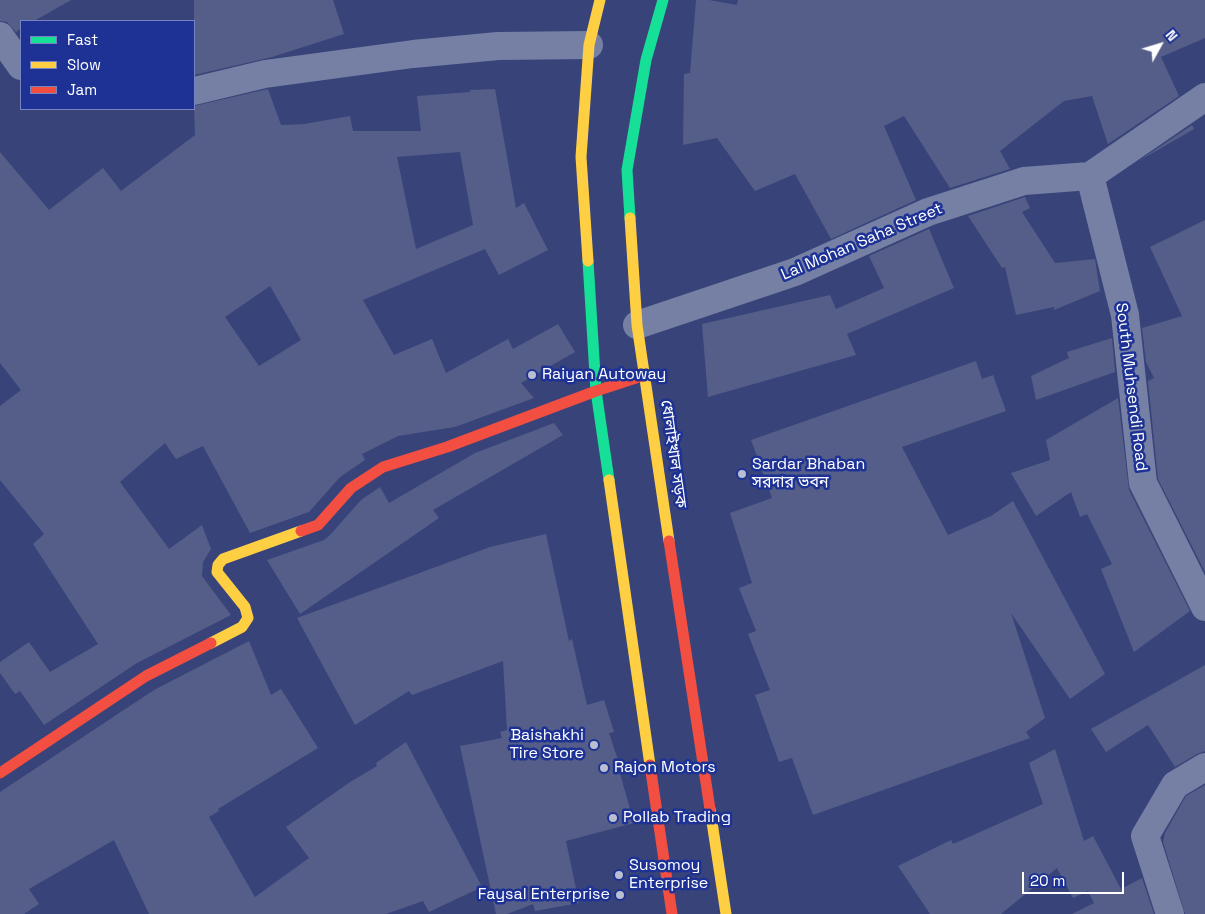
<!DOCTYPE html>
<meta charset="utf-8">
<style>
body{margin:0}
#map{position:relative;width:1205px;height:914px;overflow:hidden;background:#384479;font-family:"Space Grotesk",sans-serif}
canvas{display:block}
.legend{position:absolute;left:20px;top:20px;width:175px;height:90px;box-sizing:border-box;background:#1d3294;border:1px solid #7784bf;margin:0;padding:6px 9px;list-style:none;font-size:15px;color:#fff}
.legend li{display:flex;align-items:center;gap:10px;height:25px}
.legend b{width:25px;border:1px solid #7784bf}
.north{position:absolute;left:1135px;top:20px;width:50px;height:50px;-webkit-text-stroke:4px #1d3294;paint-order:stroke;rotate:51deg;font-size:14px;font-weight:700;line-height:20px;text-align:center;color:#fff}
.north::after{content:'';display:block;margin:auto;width:18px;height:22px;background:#fff;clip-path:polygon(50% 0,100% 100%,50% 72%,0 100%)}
.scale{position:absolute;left:1022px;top:872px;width:102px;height:22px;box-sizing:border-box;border:2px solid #fff;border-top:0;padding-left:6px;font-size:15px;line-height:18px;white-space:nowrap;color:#fff;-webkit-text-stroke:4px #1d3294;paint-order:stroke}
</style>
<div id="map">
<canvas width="1205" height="914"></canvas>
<ul class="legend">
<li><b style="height:6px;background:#16e098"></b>Fast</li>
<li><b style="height:6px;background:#ffcf43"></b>Slow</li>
<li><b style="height:6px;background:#f24e42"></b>Jam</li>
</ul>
<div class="north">N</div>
<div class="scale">20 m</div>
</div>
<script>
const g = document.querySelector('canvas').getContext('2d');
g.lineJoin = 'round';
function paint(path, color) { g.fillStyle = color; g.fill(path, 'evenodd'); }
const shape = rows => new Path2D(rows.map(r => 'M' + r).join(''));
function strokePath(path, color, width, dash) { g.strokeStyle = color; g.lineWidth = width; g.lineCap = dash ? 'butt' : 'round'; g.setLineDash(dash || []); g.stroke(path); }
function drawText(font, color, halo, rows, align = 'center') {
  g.font = font + ' "Space Grotesk","Noto Sans Bengali",sans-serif'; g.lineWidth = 5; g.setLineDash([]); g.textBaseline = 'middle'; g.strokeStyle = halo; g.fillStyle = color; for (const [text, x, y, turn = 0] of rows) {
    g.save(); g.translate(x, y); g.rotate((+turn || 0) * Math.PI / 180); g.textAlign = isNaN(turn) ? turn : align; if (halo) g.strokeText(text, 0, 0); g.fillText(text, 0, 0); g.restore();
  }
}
const building = shape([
 [0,0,71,0,34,21,21,21,21,28,16,32,7,22,0,21],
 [194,0,333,0,344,34,272,57,194,75],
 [696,0,709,0,737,5,738,0,1205,0,1205,38,1161,57,1179,96,1108,144,1092,96,1064,101,1000,151,1010,169,950,188,904,116,884,126,916,200,831,239,795,174,755,191,717,138,683,145,684,74,690,73],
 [268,89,281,125,304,124,350,116,353,131,421,131,417,96,470,92,470,90,495,89,516,208,524,203,548,250,499,275,485,249,363,300,394,355,432,339,446,373,508,339,513,349,558,324,575,352,521,383,534,398,455,427,398,436,362,454,365,460,340,477,309,512,250,533,203,446,176,459,165,443,120,482,169,549,202,525,211,549,203,562,202,576,231,615,137,663,44,725,20,691,15,694,0,673,0,662,29,642,50,672,98,644,33,544,44,534,0,480,0,406,21,390,0,363,0,152,49,210,103,168,121,191,195,135,194,106],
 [460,152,473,225,416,249,397,157],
 [270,286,301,340,259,366,225,317],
 [1192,125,1194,129,1137,162],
 [1025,197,1030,208,1022,212,1055,263,1095,259,1100,291,1054,310,1054,307,1016,315,1005,267,1002,268,968,216],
 [1205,220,1205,572,1158,479,1148,381,1154,378,1146,362,1142,328,1182,316,1150,247],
 [929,229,954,288,847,334,856,355,708,397,702,324,830,295,836,309,884,288,869,256],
 [1112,338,1115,372,1036,400,1031,376,1069,358,1067,352],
 [976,361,982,379,993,375,1006,411,902,447,948,535,991,516,1013,501,1105,674,1070,699,1011,613,1045,718,1026,732,1030,738,813,815,792,758,779,762,755,695,770,690,748,634,756,631,739,588,752,583,730,513,772,498,751,440],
 [1118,398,1129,490,1190,611,1134,652,1101,569,1112,564,1087,514,1080,517,1071,492,1036,516,1011,473,1050,460,1046,440],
 [554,423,563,435,433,510,439,518,300,614,267,560,324,540,330,535,361,500,380,487,389,503,475,453],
 [546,534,569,641,572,639,587,705,604,700,614,732,609,733,621,769,619,770,634,823,566,841,579,903,535,911,533,904,507,914,496,914,460,746,502,738,500,732,507,730,503,661,412,695,409,691,355,725,297,618,490,547],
 [249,641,271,695,281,689,318,748,218,809,219,811,209,817,255,897,309,858,286,827,350,782,377,766,376,763,406,742,482,887,429,912,423,901,386,914,149,914,114,840,29,889,39,904,24,914,0,914,0,792,154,690],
 [1205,665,1205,751,1197,754,1175,767,1148,725,1106,752,1091,729],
 [1055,749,1084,841,1093,836,1121,889,1142,878,1154,914,1072,914,1094,903,1088,891,1073,898,1057,868,1001,914,930,914,898,866,951,840,953,844,1043,804,1029,763],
 [1205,785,1205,914,1185,914,1163,842,1165,833,1186,796]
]);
const street = shape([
 [0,36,21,66],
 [194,91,265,74,413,54,498,46,589,45],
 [1090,176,1125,315,1143,483,1205,607],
 [637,325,795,272,928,212,1024,181,1090,176,1205,97],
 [1170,914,1145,836,1175,785,1205,767]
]);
const fast = shape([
 [630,218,627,170,646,60,663,0],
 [588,261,596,391,609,480]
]);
const slow = shape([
 [630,218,637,325,669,541],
 [588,261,581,157,589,45,600,0],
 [609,480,650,765],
 [211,643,242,627,248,618,245,607,217,572,218,565,223,559,301,531],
 [710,809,726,914]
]);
const jam = shape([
 [301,531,318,525,351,488,383,467,447,447,596,391,645,375],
 [669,541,710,809],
 [650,765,672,914],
 [0,773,146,676,211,643]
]);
const markers = [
 [532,375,5,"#b9bed0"],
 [742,474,5,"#b9bed0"],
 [594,745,5,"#b9bed0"],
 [604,768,5,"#b9bed0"],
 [613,818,5,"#b9bed0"],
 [619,875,5,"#b9bed0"],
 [620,895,5,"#b9bed0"]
];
const streetNames = [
 ["Lal Mohan Saha Street",862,242,-23],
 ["South Muhsendi Road",1131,387,83],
 ["ধোলাইখাল সড়ক",673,454,82]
];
const poiNames = [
 ["Raiyan Autoway",542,375],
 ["Sardar Bhaban",752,465],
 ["সরদার ভবন",752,483],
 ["Baishakhi",584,736,"right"],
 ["Tire Store",584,754,"right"],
 ["Rajon Motors",614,768],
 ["Pollab Trading",623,818],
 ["Susomoy",629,866],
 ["Enterprise",629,884],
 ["Faysal Enterprise",610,895,"right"]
];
paint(building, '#555e88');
strokePath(street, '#7680a4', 28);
strokePath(fast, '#16e098', 11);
strokePath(slow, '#ffcf43', 11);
strokePath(jam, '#f24e42', 11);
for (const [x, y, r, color] of markers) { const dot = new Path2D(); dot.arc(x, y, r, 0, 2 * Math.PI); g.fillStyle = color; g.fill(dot); strokePath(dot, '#1d3294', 2); }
drawText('16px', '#fff', '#1d3294', streetNames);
drawText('16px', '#fff', '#1d3294', poiNames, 'left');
</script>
